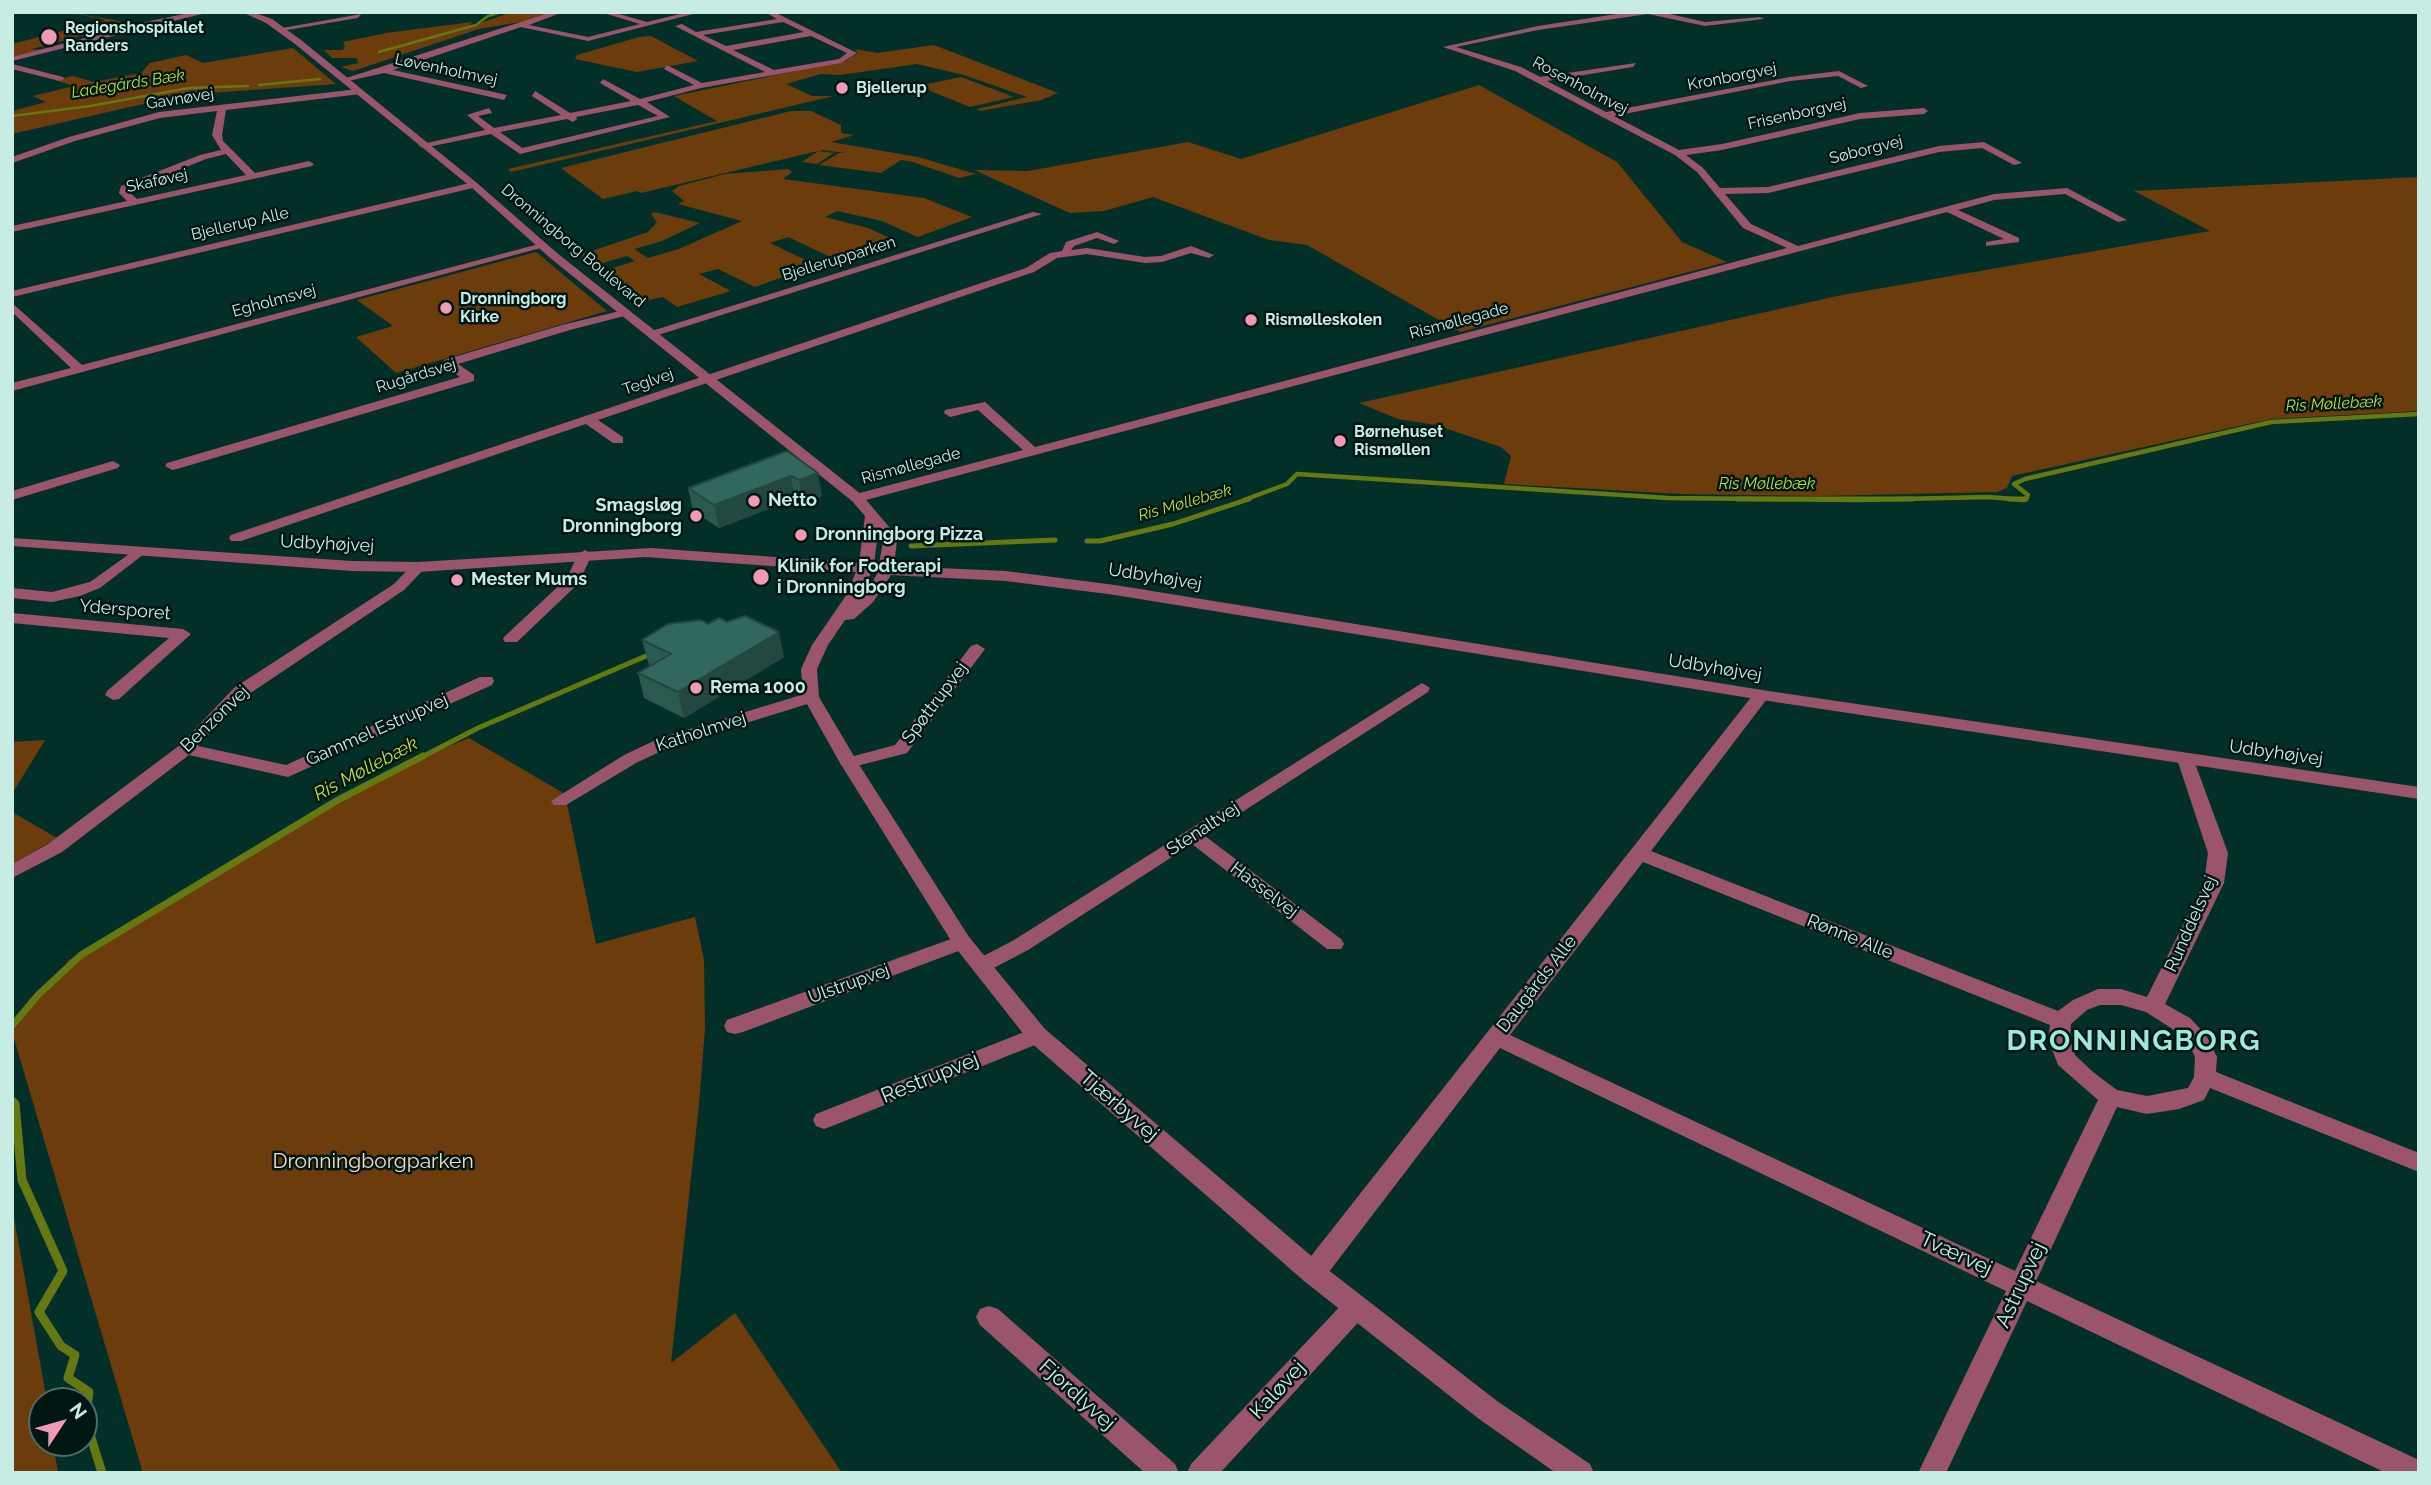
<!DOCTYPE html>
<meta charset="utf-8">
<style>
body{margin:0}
#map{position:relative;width:2431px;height:1485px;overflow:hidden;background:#023029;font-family:Raleway,sans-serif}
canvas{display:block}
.frame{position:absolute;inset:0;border:14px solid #c7ece4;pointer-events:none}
.north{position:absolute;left:28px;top:1387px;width:70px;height:70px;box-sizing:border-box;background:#001612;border:2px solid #506c66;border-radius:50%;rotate:54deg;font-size:19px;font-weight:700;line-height:28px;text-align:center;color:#c7ece4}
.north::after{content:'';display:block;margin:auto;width:24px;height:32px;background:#f09ab5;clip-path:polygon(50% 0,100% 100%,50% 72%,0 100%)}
</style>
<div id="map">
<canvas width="2431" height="1485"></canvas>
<div class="frame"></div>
<div class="north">N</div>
</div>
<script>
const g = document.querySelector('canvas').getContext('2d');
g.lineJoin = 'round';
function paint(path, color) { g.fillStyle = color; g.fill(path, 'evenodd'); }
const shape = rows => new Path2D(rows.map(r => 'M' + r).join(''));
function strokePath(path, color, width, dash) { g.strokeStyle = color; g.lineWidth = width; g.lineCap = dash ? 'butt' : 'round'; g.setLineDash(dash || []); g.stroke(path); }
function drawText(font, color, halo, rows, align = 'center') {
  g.font = font + ' Raleway,sans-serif'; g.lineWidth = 5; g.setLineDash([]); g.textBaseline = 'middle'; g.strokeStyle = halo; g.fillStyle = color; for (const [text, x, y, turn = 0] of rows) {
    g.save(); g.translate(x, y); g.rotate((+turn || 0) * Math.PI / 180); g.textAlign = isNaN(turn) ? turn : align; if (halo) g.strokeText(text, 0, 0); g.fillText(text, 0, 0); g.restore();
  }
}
const green = shape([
 [512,12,552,12,526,21,479,29,353,71,341,67,358,63,357,58,332,58,324,50,343,50,345,46,343,42,386,33,472,22,469,27],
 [73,13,137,24,118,26,32,49,41,50,12,57,12,44,105,20],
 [651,36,698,61,637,72,575,59,577,55,639,37],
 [934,45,1058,93,1041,100,980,111,977,109,1027,97,964,75,917,64,840,75,821,74,786,84,812,96,834,96,511,172,508,169,717,121,674,96,845,61,858,53,855,49,877,53],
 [293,48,336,84,182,95,12,134,12,111,46,102,33,96,74,86,55,80,73,76,94,82,141,73,150,63,186,55,203,63],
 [961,77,1014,97,970,107,918,86],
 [1479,85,1617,162,1682,242,1727,262,1460,332,1307,245,1269,240,1153,197,1104,211,1070,213,974,170,1028,171,1188,142,1241,159],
 [791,111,811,111,841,125,841,133,854,135,831,142,918,157,976,174,959,178,913,162,901,160,881,173,819,165,839,153,846,153,822,150,819,151,834,153,817,164,802,162,818,151,641,193,637,191,603,199,561,168],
 [788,169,792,172,783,179,924,198,972,217,918,237,882,221,837,211,825,217,868,228,896,241,839,261,788,237,770,243,816,265,755,287,718,269,699,274,731,291,677,307,663,297,640,302,629,297,600,272,635,261,627,256,589,267,580,260,583,254,648,232,657,222,651,214,654,212,700,223,662,241,634,249,648,258,679,249,742,221,678,204,684,201,672,191,679,186,725,174],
 [2419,177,2419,411,2271,419,2012,476,2007,488,1997,492,1819,496,1681,494,1504,484,1511,456,1501,447,1436,425,1398,419,1359,403,1842,295,2210,231,2134,191],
 [536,252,607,311,396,373,356,337,393,326,357,300],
 [469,738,565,794,596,944,695,917,704,960,705,1028,699,1104,671,1363,735,1313,842,1473,143,1473,12,1032,69,960,275,835,395,768],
 [45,740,12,794,12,742],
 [12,812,57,838,12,864],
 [12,1207,47,1401,42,1401,42,1443,53,1443,58,1473,12,1473]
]);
const streamFar4 = shape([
 [379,52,476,25,488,16,502,12],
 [259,85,320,79],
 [12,116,90,106,189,88,248,86]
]);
const streamFar3 = shape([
 [1244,500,1287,484,1297,474,1668,498,1858,500,1988,497,2025,500,2028,495,2014,484,2025,479,2271,422,2419,414]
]);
const streamFar2 = shape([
 [1737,499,1913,499],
 [2009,499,2026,499],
 [1087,541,1100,541,1173,524,1249,499],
 [911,546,1055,540],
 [420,758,478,728,653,653]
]);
const streamFar1 = shape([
 [12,1026,38,995,81,955,338,800,423,756]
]);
const stream = shape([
 [12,1101,15,1104,22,1180,63,1271,39,1312,61,1346,75,1355,68,1378,89,1392,85,1418,102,1473]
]);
const minor = shape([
 [194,12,210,12,12,61,12,57,150,21,194,12],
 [552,12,563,12,529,25,588,37,640,24,600,12,612,12,647,22,688,12,701,12,588,41,521,27,393,70,507,95,504,100,384,73,344,82,340,80,552,12],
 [765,12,774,12,857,53,841,63,701,88,647,102,670,117,520,154,491,134,423,148,418,145,485,130,467,115,489,108,492,113,478,116,494,128,561,115,532,96,535,91,570,113,631,101,600,83,603,79,640,99,694,85,664,69,667,65,702,83,765,72,675,26,682,24,696,32,777,19,765,12],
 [783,22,804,32,726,46,703,35,783,22],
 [811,36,847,53,839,59,774,70,733,50,811,36],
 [638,105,658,116,522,148,500,132,567,119,573,122,577,119,576,117,638,105],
 [1630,12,1661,12,1705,22,1760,17,1764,19,1705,26,1648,14,1538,30,1456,47,1521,67,1540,77,1636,63,1633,67,1547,81,1606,112,1790,77,1839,71,1868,86,1861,88,1838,76,1790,81,1614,116,1679,150,1722,144,1860,113,1924,108,1928,111,1924,114,1860,119,1722,150,1686,155,1703,168,1720,188,1768,187,1939,146,1984,142,2022,163,2014,165,1982,148,1939,152,1768,193,1725,194,1751,224,1798,246,1994,194,2067,188,2127,220,2118,222,2065,194,1994,200,1958,210,2019,238,2019,242,1986,246,1986,242,2004,239,1947,212,862,501,852,501,850,498,852,495,1023,450,978,410,950,417,944,413,945,410,985,402,1035,447,1787,248,1743,228,1697,172,1675,155,1515,71,1443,47,1538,26,1630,12],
 [361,14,358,18,281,31,277,29,361,14],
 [12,64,63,77,64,79,60,81,12,69,12,64],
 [358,89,361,94,226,110,222,135,223,141,255,173,309,161,314,164,312,166,12,232,12,226,127,201,119,193,121,186,200,155,221,150,212,135,217,111,160,118,75,141,12,163,12,157,69,137,159,112,358,89],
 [226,154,246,175,137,199,129,192,129,190,206,159,226,154],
 [474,182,477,183,477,187,12,297,12,291,474,182],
 [1033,212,1042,214,655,336,645,333,1033,212],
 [1097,232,1119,241,1114,244,1097,238,1074,246,1071,250,1087,248,1145,257,1161,256,1191,246,1214,255,1209,258,1191,253,1162,262,1145,263,1087,254,1057,258,1034,272,598,420,623,437,623,443,613,443,586,424,241,541,231,541,229,538,231,535,1026,268,1050,253,1062,251,1066,242,1097,232],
 [539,244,548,246,12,391,12,383,71,368,12,312,12,303,82,365,539,244],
 [624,310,628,311,628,315,570,330,458,364,474,375,474,381,177,469,172,470,165,466,167,463,460,377,444,366,444,360,562,325,624,310],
 [113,461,120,465,118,468,12,500,12,491,113,461],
 [139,547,146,551,144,554,100,588,80,596,52,602,12,598,12,588,52,592,90,582,139,547],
 [585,550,592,554,579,583,517,642,505,642,503,639,505,636,567,578,578,554,585,550],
 [418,562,426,567,404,590,246,696,198,746,286,765,480,677,492,677,494,681,492,685,288,777,189,755,62,852,12,878,12,864,48,844,180,745,234,688,394,584,413,564,418,562],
 [12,613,183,629,191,634,119,699,113,700,105,695,107,691,169,638,12,623,12,613],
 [977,644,985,649,907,753,849,768,843,767,840,763,843,759,895,745,971,646,977,644],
 [1422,683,1430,688,1428,692,1205,836,1341,939,1344,944,1341,949,1327,949,1192,844,1028,950,988,971,981,973,974,971,971,966,974,961,1014,940,1422,683],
 [1762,690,1770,695,1651,851,2058,1011,2073,1000,2098,989,2121,989,2147,997,2204,883,2208,853,2177,759,2180,755,2192,755,2228,853,2224,883,2165,1004,2190,1018,2206,1035,2217,1057,2216,1072,2419,1153,2419,1172,2210,1088,2204,1100,2179,1109,2147,1114,2117,1107,2036,1281,2419,1460,2419,1473,2386,1473,2027,1301,1946,1473,1918,1473,2006,1291,1500,1048,1322,1281,1313,1284,1304,1281,1301,1273,1304,1265,1756,691,1762,690],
 [1643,862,2050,1025,2048,1039,2058,1065,2098,1100,2015,1271,1510,1035,1643,862],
 [2100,1005,2121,1005,2146,1012,2174,1030,2190,1046,2195,1057,2194,1077,2188,1088,2147,1096,2117,1090,2093,1072,2075,1055,2070,1039,2071,1024,2087,1010,2100,1005],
 [811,692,819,697,817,701,672,746,636,763,566,805,554,805,551,801,624,755,660,738,811,692],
 [962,935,969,937,972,942,969,947,743,1032,735,1034,727,1032,724,1026,727,1020,962,935],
 [1037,1027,1045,1029,1048,1035,1045,1041,832,1126,824,1129,816,1126,813,1120,816,1114,1037,1027],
 [1356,1296,1365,1299,1369,1307,1365,1315,1220,1473,1187,1473,1191,1464,1347,1299,1356,1296],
 [989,1306,998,1309,1175,1464,1179,1473,1145,1473,980,1325,976,1317,980,1309,989,1306]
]);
const tertiary = shape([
 [242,12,252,12,272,19,301,40,477,183,557,253,862,495,890,528,897,541,894,566,1006,571,1115,585,1762,690,2419,787,2419,799,1762,700,1115,595,1006,581,891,575,873,602,854,619,845,620,828,645,817,669,819,697,858,763,969,937,1045,1029,1322,1265,1497,1401,1590,1464,1594,1473,1556,1473,1479,1419,1304,1281,1222,1209,1029,1041,955,947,840,763,803,697,801,669,812,645,845,597,856,572,645,557,418,572,352,571,12,546,12,538,352,561,418,562,651,548,859,563,865,516,852,501,549,257,471,187,295,44,266,23,242,12],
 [878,531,883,541,879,565,874,565,878,531],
 [871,573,877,574,872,583,860,598,871,573]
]);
const wall = shape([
 [787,451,822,496,803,504,795,499,719,528,693,511,688,488],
 [708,624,784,657,684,718,644,698,638,673,650,666,649,665,642,640]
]);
const shadedWall = shape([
 [818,473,822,496,803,504,799,480],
 [791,476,795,499,719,528,714,505],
 [779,632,784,657,684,718,678,692]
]);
const building = shape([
 [787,451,818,473,799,480,791,476,714,505,688,488,787,451],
 [745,616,779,632,678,692,638,673,671,654,642,640,668,624,701,620,708,624,719,618,727,622,745,616]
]);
const markers = [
 [49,37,9,"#f09ab5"],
 [842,88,7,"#f09ab5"],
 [446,308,7,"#f09ab5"],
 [1251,320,7,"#f09ab5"],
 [1340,441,7,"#f09ab5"],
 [754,501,7,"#f09ab5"],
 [696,516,7,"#f09ab5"],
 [801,535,7,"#f09ab5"],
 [761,577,9,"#f09ab5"],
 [457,580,7,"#f09ab5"],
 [696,688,7,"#f09ab5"]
];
const farPoinames = [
 ["Regionshospitalet",65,28],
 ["Randers",65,46],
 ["Bjellerup",856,88],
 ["Dronningborg",460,299],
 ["Kirke",460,317],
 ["Rismølleskolen",1265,320],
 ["Børnehuset",1354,432],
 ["Rismøllen",1354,450]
];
const farStreetnames = [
 ["Løvenholmvej",446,70,12],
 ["Kronborgvej",1732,77,-11],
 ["Rosenholmvej",1580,86,28],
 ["Gavnøvej",180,99,-9],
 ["Frisenborgvej",1797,114,-12],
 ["Søborgvej",1866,150,-14],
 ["Skaføvej",157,181,-12],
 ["Bjellerup Alle",240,224,-13],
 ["Dronningborg Boulevard",573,246,40],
 ["Bjellerupparken",839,259,-17],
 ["Egholmsvej",274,301,-15],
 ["Rismøllegade",1459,321,-15],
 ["Rugårdsvej",416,376,-17],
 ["Teglvej",648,382,-19],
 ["Rismøllegade",911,466,-15]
];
const farWaternames = [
 ["Ladegårds Bæk",128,84,-9],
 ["Ris Møllebæk",2334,404,-3],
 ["Ris Møllebæk",1767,484],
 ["Ris Møllebæk",1185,503,-16]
];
const poiNames = [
 ["Netto",768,501],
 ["Smagsløg",682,506,"right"],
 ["Dronningborg",682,527,"right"],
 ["Dronningborg Pizza",815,535],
 ["Klinik for Fodterapi",777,567],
 ["i Dronningborg",777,588],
 ["Mester Mums",471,580],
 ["Rema 1000",710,688]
];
const streetNames = [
 ["Udbyhøjvej",327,544,3],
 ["Udbyhøjvej",1155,577,9],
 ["Ydersporet",125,610,5],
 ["Udbyhøjvej",1715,668,9],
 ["Spøttrupvej",935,703,-53],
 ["Benzonvej",215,719,-44],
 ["Gammel Estrupvej",377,730,-24],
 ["Katholmvej",701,732,-18],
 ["Udbyhøjvej",2276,753,8],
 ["Stenaltvej",1203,829,-33],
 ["Hasselvej",1264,890,37],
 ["Runddelsvej",2191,924,-66],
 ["Rønne Alle",1850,937,22],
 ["Ulstrupvej",849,984,-20],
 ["Daugårds Alle",1537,984,-52]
];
const waterNames = [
 ["Ris Møllebæk",366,769,-28]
];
const nearStreetnames = [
 ["Restrupvej",930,1078,-22],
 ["Tjærbyvej",1119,1106,41],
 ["Tværvej",1956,1254,25],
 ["Astrupvej",2021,1285,-65],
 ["Kaløvej",1278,1390,-47],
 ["Fjordlyvej",1077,1395,42]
];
const nearParknames = [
 ["Dronningborgparken",373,1162]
];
const nearDistrictnames = [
 ["DRONNINGBORG",2134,1042]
];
paint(green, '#6c3c0d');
strokePath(streamFar4, '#667811', 2.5);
strokePath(streamFar3, '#667811', 4.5);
strokePath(streamFar2, '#667811', 5);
strokePath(streamFar1, '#667811', 7);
strokePath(stream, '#667811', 9);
paint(minor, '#9a556c');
paint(tertiary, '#9a556c');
paint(wall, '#2a5950');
paint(shadedWall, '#224841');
paint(building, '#31675d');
strokePath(building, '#224841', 2);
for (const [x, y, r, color] of markers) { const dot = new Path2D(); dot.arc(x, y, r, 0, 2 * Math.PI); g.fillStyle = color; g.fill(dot); strokePath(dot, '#001612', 2.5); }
drawText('bold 16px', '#c7ece4', '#001612', farPoinames, 'left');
drawText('16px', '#c7ece4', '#001612', farStreetnames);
drawText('italic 16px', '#bfdd3a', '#001612', farWaternames);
drawText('bold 18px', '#c7ece4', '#001612', poiNames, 'left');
drawText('18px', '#c7ece4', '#001612', streetNames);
drawText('italic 19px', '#bfdd3a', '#001612', waterNames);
drawText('21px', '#c7ece4', '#001612', nearStreetnames);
drawText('21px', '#f4dcca', '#001612', nearParknames);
g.letterSpacing = '2px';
drawText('bold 28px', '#9bebda', '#001612', nearDistrictnames);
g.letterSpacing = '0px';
</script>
